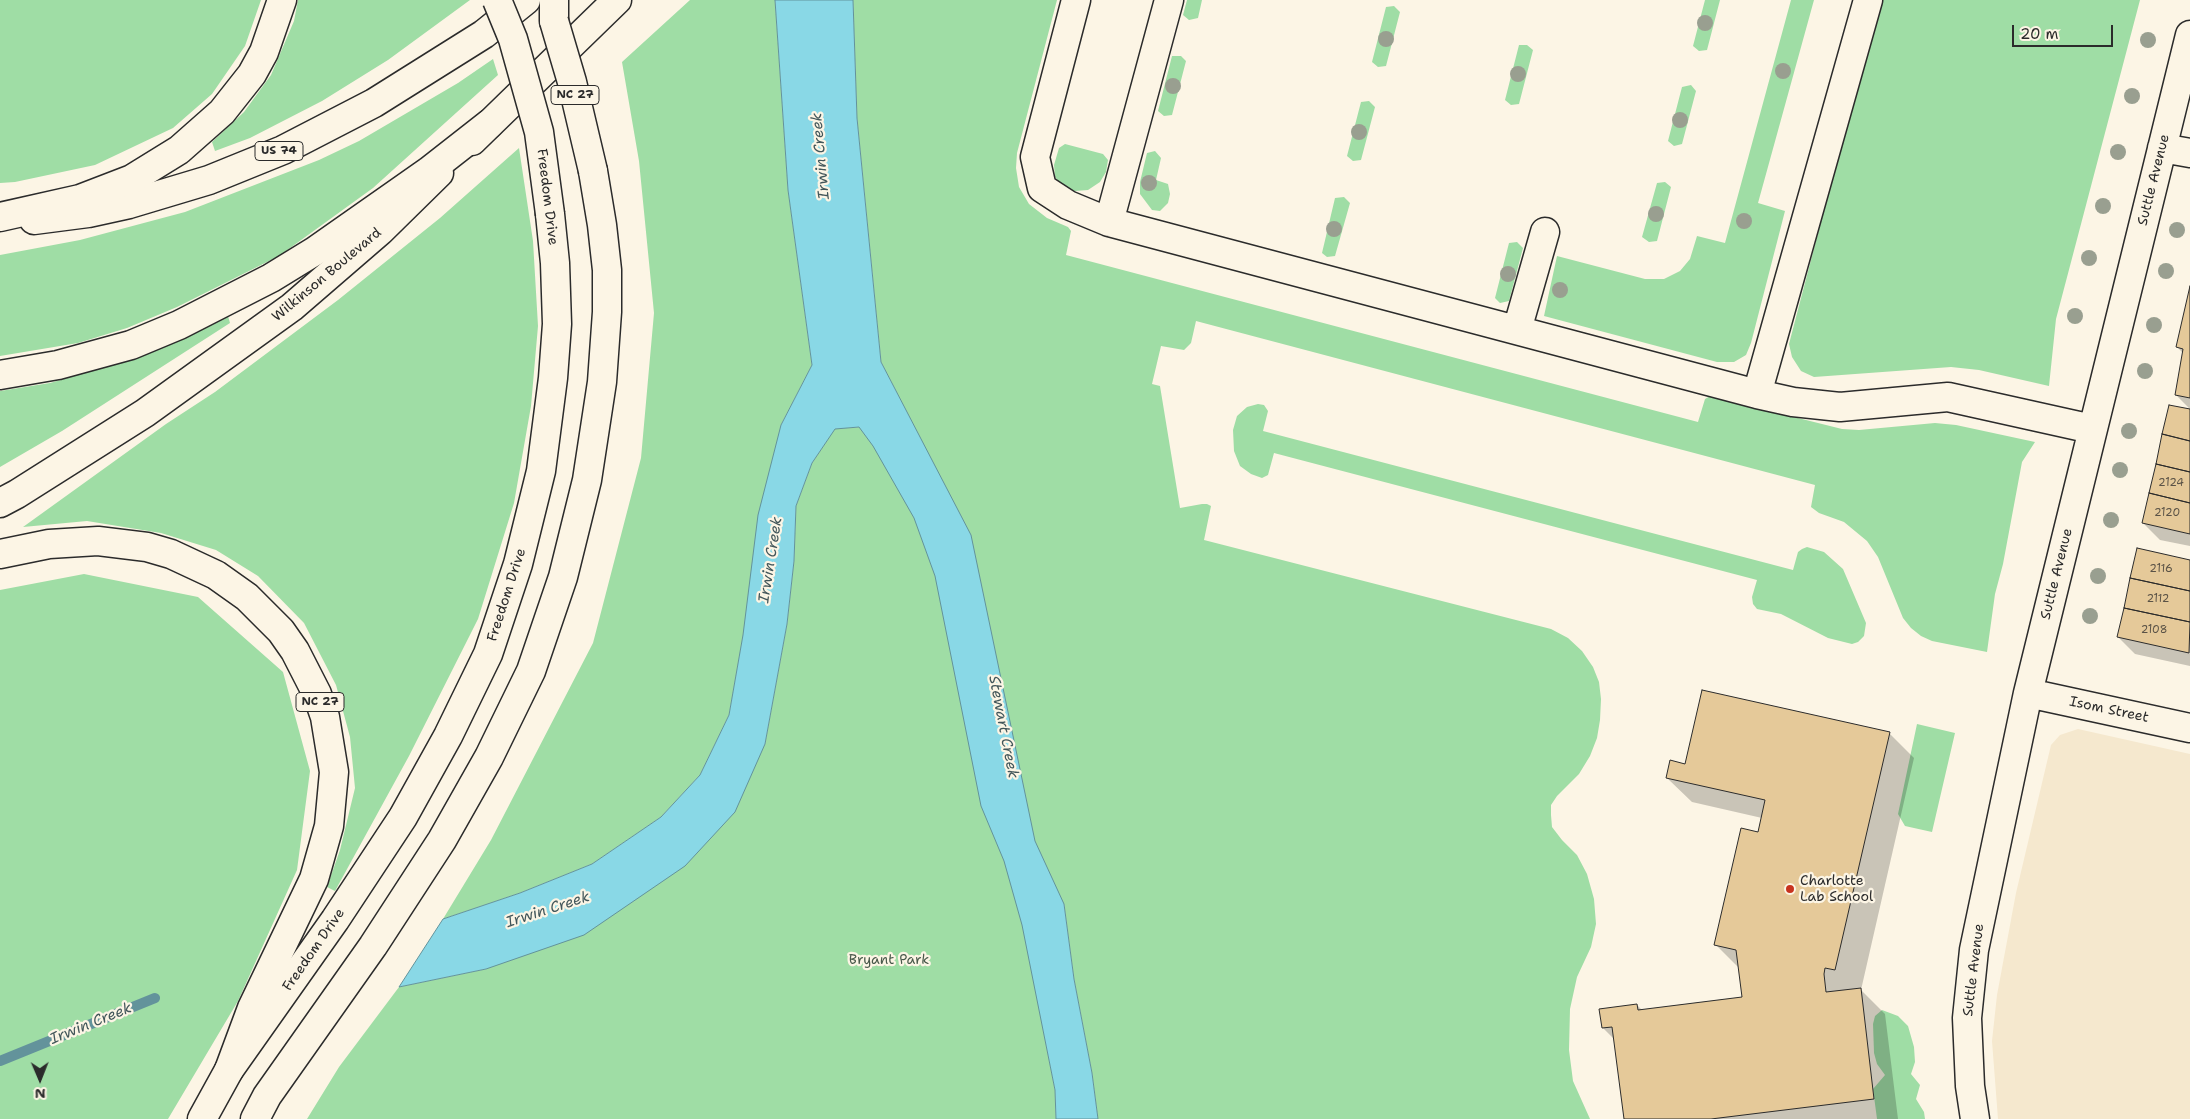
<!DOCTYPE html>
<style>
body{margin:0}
#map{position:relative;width:2190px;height:1119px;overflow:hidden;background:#fcf5e5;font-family:"Shantell Sans",sans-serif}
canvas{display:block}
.north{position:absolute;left:15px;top:1054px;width:50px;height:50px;-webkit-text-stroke:4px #fcf5e5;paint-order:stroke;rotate:179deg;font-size:14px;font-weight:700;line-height:20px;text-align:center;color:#2b2b2b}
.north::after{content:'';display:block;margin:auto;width:18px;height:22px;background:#2b2b2b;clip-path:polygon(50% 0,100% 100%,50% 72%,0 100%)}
.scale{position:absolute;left:2012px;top:25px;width:101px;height:22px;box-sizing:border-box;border:2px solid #2b2b2b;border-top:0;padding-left:6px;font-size:15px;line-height:18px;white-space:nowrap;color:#2b2b2b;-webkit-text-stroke:4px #fcf5e5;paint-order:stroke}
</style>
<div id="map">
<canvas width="2190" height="1119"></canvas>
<div class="north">N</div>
<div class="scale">20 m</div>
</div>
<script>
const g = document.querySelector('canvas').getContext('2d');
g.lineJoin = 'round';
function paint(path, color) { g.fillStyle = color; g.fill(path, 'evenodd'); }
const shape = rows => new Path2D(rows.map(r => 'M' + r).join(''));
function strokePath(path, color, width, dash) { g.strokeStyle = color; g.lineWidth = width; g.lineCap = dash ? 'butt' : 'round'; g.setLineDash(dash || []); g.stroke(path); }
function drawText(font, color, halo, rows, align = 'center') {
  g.font = font + ' "Shantell Sans",sans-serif'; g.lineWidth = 4.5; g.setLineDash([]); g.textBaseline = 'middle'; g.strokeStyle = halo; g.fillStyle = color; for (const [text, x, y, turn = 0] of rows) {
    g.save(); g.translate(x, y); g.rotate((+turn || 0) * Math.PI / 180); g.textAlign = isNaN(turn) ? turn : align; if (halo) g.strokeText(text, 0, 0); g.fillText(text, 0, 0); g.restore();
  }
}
const built = shape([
 [2078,729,2190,754,2190,1119,1998,1119,1992,1041,1997,995,2016,893,2051,745,2060,735]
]);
const green = shape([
 [0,0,261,0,245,46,212,94,173,128,95,165,15,182,0,183],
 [298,0,470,0,388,60,322,101,250,138,215,151,212,142,244,112,271,75,294,21],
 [690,0,775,0,788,190,812,365,781,425,729,715,700,775,661,817,592,864,520,893,443,919,491,840,593,643,641,458,654,313,639,161,622,62],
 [853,0,1057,0,1017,153,1016,168,1019,187,1029,204,1047,218,1068,227,1071,231,1066,255,1698,422,1705,399,1710,396,1842,429,1859,430,1935,423,1956,425,2035,442,2022,462,2003,564,1995,594,1987,652,1932,641,1921,636,1911,628,1903,618,1878,557,1867,541,1844,522,1819,513,1811,507,1815,485,1196,321,1191,343,1184,350,1161,346,1152,384,1160,386,1180,508,1202,504,1207,504,1211,506,1204,540,1551,629,1568,638,1582,651,1593,667,1599,682,1601,699,1600,720,1597,738,1590,756,1579,774,1557,796,1551,805,1551,815,1552,827,1562,840,1577,855,1587,874,1594,899,1596,924,1591,947,1577,977,1570,1009,1569,1050,1573,1081,1590,1119,1098,1119,1092,1073,1074,979,1064,904,1043,1027,1055,1090,1056,1119,307,1119,339,1067,399,987,486,969,765,744,787,624,794,561,796,506,812,463,835,428,913,425,881,362,857,118],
 [1187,0,1202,0,1198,18,1189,20,1183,15],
 [1705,0,1720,0,1707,50,1699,51,1693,46],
 [1791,0,1814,0,1758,203,1785,211,1751,343,1746,355,1734,362,1717,362,1544,316,1557,256,1645,279,1664,279,1680,271,1690,259,1697,236,1725,243],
 [1879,0,2140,0,2056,319,2049,386,1979,370,1951,367,1814,377,1801,371,1792,357,1789,344],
 [1394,6,1400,12,1386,66,1378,67,1372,62,1386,7],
 [1519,45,1527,45,1533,50,1519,104,1511,105,1505,100],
 [1172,56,1181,56,1186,61,1172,115,1164,116,1158,111],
 [493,59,498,75,373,188,279,256,177,307,127,328,78,343,0,356,0,255,80,240,185,212,319,160,359,141,458,83],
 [1691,85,1696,91,1682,144,1674,146,1668,141,1682,87],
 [1369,101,1375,107,1361,160,1353,161,1347,156,1361,102],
 [1065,144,1103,154,1108,160,1106,172,1100,182,1088,190,1075,191,1063,187,1055,177,1054,165,1059,148],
 [519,148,533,241,538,326,531,406,514,503,478,619,409,756,335,891,327,887,340,850,355,788,350,737,336,685,304,623,258,576,216,550,161,533,87,521,23,527,166,424,215,392,338,300,440,218],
 [1155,151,1161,158,1156,180,1168,184,1170,194,1168,203,1160,211,1152,210,1140,194,1140,182,1147,153],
 [1665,182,1671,187,1657,241,1649,242,1642,237,1657,183],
 [1344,197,1350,203,1335,256,1327,257,1322,253,1335,198],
 [1517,242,1523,248,1509,301,1500,303,1495,298,1509,243],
 [228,316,230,323,62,431,0,467,0,391,50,383,140,357],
 [1258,404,1264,405,1268,411,1263,431,1793,570,1798,552,1802,549,1807,547,1824,552,1843,569,1866,623,1864,636,1858,642,1852,644,1828,638,1781,614,1757,609,1753,604,1752,597,1757,580,1274,453,1268,475,1262,478,1251,474,1240,466,1234,451,1233,430,1237,416,1247,407],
 [84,574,198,597,283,672,310,771,297,870,238,1001,168,1119,0,1119,0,590],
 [1917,724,1955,733,1932,832,1905,826,1898,814],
 [1882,1010,1898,1016,1908,1026,1914,1047,1915,1062,1911,1074,1920,1085,1916,1099,1924,1112,1925,1119,1877,1119,1873,1089,1885,1075,1877,1064,1874,1053,1873,1024,1875,1016]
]);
const water = shape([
 [775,0,853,0,857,118,881,362,971,535,1035,841,1064,904,1074,979,1092,1073,1098,1119,1056,1119,1055,1090,1022,925,1004,861,981,806,935,576,914,518,873,446,859,427,835,429,812,463,796,506,794,561,787,624,765,744,735,812,685,866,584,935,486,969,399,987,443,919,520,893,592,864,661,817,700,775,729,715,743,635,758,515,781,425,812,365,788,190,775,0]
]);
const shadow = shape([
 [2190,292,2190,409,2176,395,2184,354,2177,347],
 [2190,411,2190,546,2160,540,2143,523],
 [2190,561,2190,666,2135,654,2118,637],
 [1889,733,1914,758,1861,990,1885,1014,1898,1119,1625,1119,1615,1040,1603,1028,1637,1005,1642,1010,1744,998,1740,969,1715,944,1759,833,1762,818,1692,802,1667,778,1686,765]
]);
const stream = shape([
 [0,1061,155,998]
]);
const building = shape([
 [2190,286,2190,398,2175,395,2183,349,2176,347,2190,286],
 [2169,405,2190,409,2190,441,2162,434,2169,405],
 [2162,434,2190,441,2190,472,2156,464,2162,434],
 [2156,464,2190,472,2190,503,2149,493,2156,464],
 [2149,493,2190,503,2190,534,2142,523,2149,493],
 [2137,548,2190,560,2190,591,2130,578,2137,548],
 [2130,578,2190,591,2190,622,2124,608,2130,578],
 [2124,608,2190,622,2189,653,2117,637,2124,608],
 [1702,690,1890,732,1835,970,1825,968,1824,974,1826,992,1861,988,1874,1099,1711,1119,1624,1119,1612,1027,1602,1028,1599,1009,1637,1004,1638,1010,1742,997,1736,950,1714,945,1741,828,1758,832,1765,800,1666,778,1670,760,1685,764,1702,690]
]);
const minor = shape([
 [1076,0,1035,157,1042,188,1068,205,1109,222],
 [1169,0,1109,222,1757,394,1793,402,1840,407,1948,397,2092,429],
 [2162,148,2190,153],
 [1517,330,1545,232],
 [1757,394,1868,0],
 [2028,693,2190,728],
 [1975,1119,1970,1086,1967,1018,1974,950,2028,693,2190,35]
]);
const major = shape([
 [472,141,617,0],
 [34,220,88,213,129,204,209,180,283,150,374,103,484,34,526,0],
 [0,503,17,494,145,413,292,307,380,231,439,173],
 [202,1119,229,1070,335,920,403,817,448,736,488,654,518,564,541,471,553,378,557,324,555,263,550,214],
 [255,1119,267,1096,373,946,442,840,489,757,531,671,563,577,587,480,602,382,607,312,607,270,602,225,593,171]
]);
const highway = shape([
 [554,21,554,0],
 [0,217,80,199,132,179,179,150,222,112,252,74,264,52,282,0],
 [0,375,58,365,131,345,179,325,271,278,315,251,429,171,489,124],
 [0,554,49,544,98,541,147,547,171,554,216,575,247,597,281,631,295,651,317,694,325,717,334,772,329,826,314,879,252,1008,229,1070]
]);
const majorBridge = shape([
 [497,0,513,39,539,132,550,214],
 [554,21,572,82,593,171]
]);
const trees = [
 [1705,23],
 [1386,39],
 [2148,40],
 [1783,71],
 [1518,74],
 [1173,86],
 [2132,96],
 [1680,120],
 [1359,132],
 [2118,152],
 [1149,183],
 [2103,206],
 [1656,214],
 [1744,221],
 [1334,229],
 [2177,230],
 [2089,258],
 [2166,271],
 [1508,274],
 [1560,290],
 [2075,316],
 [2154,325],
 [2145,371],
 [2129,431],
 [2120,470],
 [2111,520],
 [2098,576],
 [2090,616]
];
const markers = [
 [1790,889,5,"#c8321e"]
];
const numberNames = [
 ["2124",2171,483],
 ["2120",2167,513],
 ["2116",2161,569],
 ["2112",2158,599],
 ["2108",2154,630]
];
const shields = [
 [575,95,48],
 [279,151,48],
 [320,702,48]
];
const shieldNames = [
 ["NC 27",575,95],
 ["US 74",279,151],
 ["NC 27",320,702]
];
const streetNames = [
 ["Suttle Avenue",2154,180,-76],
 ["Freedom Drive",547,197,83],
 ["Wilkinson Boulevard",327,275,-40],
 ["Suttle Avenue",2057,574,-76],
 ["Freedom Drive",507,595,-72],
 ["Isom Street",2109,710,12],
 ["Freedom Drive",314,950,-55],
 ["Suttle Avenue",1974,970,-83]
];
const poiNames = [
 ["Charlotte",1800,881],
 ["Lab School",1800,897]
];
const parkNames = [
 ["Bryant Park",889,960]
];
const waterNames = [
 ["Irwin Creek",821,156,-95],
 ["Irwin Creek",771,560,-81],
 ["Stewart Creek",1003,727,79],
 ["Irwin Creek",548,910,-18],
 ["Irwin Creek",91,1024,-22]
];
paint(built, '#f5e8ce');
paint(green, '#9fdda5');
paint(water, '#89d8e6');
strokePath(water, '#63939b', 1);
paint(shadow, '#0003');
strokePath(stream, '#63939b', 10);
paint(building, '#e5c999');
strokePath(building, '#2b2b2b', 1);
strokePath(minor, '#2b2b2b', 31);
strokePath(major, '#2b2b2b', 31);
strokePath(highway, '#2b2b2b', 31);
strokePath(minor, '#fcf5e5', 28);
strokePath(major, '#fcf5e5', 28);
strokePath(highway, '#fcf5e5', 28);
strokePath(majorBridge, '#2b2b2b', 31, []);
strokePath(majorBridge, '#fcf5e5', 28);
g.fillStyle = '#999f90';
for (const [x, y] of trees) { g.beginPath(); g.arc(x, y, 8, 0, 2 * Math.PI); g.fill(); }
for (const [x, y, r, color] of markers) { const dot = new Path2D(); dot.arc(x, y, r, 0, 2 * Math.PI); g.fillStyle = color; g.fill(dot); strokePath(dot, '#fcf5e5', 2); }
drawText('11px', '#5a5246', null, numberNames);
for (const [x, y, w] of shields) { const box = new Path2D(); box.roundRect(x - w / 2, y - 9.5, w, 19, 4); g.fillStyle = '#fcf5e5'; g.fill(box); strokePath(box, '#2b2b2b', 1); }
drawText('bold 12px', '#2b2b2b', null, shieldNames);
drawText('14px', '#2b2b2b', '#fcf5e5', streetNames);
drawText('14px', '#2b2b2b', '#fcf5e5', poiNames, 'left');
drawText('14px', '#48584a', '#fcf5e5', parkNames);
drawText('italic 15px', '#42565a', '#fcf5e5', waterNames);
</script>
